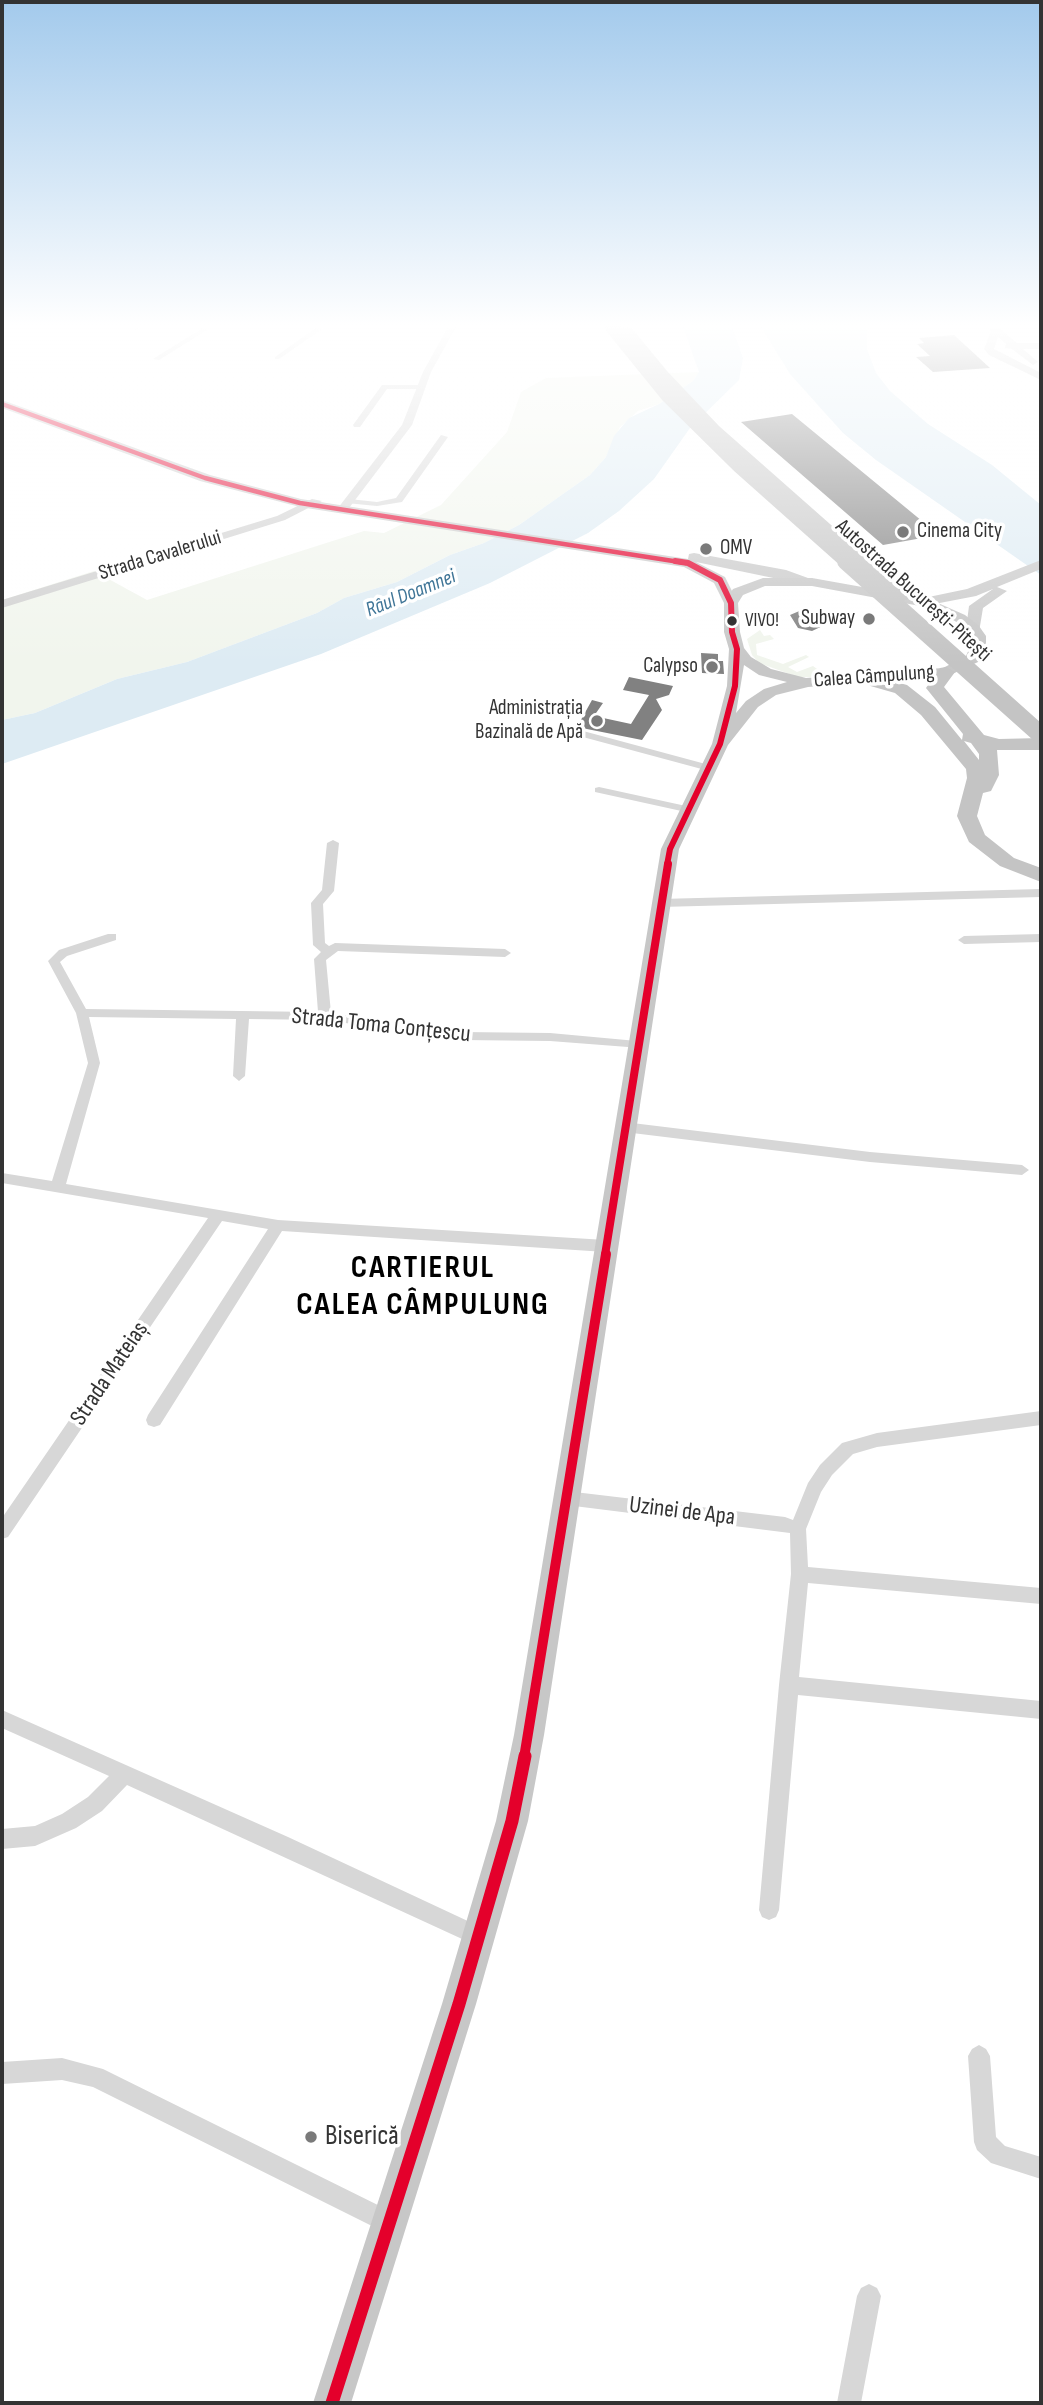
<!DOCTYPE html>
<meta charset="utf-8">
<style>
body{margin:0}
#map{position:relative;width:1043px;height:2405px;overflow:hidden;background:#fff;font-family:"Sofia Sans Condensed",sans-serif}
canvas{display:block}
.frame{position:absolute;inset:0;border:4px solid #333;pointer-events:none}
</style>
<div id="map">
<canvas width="1043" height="2405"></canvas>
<div class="frame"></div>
</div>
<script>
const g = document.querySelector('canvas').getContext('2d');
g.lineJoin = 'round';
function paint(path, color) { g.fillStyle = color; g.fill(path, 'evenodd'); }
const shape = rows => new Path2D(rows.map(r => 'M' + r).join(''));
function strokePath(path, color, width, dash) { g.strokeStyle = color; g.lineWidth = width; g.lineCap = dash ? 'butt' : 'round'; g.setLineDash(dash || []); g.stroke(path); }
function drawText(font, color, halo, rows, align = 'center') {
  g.font = font + ' "Sofia Sans Condensed",sans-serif'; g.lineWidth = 7; g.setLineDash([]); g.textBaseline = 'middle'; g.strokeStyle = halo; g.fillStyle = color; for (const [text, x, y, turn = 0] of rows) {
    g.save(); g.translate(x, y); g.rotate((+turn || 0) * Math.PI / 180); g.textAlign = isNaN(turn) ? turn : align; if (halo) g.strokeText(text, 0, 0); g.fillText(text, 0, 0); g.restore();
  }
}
const green = shape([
 [699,372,693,381,659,404,638,411,620,427,606,457,590,475,519,525,484,543,450,555,397,582,344,598,317,613,187,662,117,679,35,713,2,720,2,600,94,571,147,600,364,531,384,533,441,505,507,432,521,392,546,378],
 [760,630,764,636,770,635,774,639,756,644,757,655,783,664,806,655,809,657,788,667,797,672,813,666,828,677,798,677,759,663,752,655,747,639]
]);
const water = shape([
 [683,327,732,327,743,358,739,380,690,428,654,479,619,511,588,533,490,583,321,654,2,764,2,720,35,713,117,679,187,662,317,613,344,598,397,582,450,555,484,543,519,525,590,475,606,457,614,436,629,418,659,404,693,381,699,372],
 [761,327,867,327,867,349,876,373,890,391,928,424,992,465,1041,505,1041,575,876,460,843,433,790,374]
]);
const building = shape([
 [954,335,990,368,933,372,916,357,930,356,917,344,924,343,919,338],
 [792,414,939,535,883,545,741,422],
 [804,609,825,612,831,622,812,631,798,628,790,615],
 [701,653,718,654,718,661,723,661,724,674,702,673],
 [629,677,673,686,669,695,656,699,662,710,642,740,577,727,592,700,603,703,594,716,631,724,649,695,623,690]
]);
const minor = shape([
 [133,327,140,327,136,330,133,327],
 [204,327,212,327,159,360,153,359,204,327],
 [317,327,325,327,279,359,275,359,275,357,317,327],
 [382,385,422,385,426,387,422,389,387,389,360,427,354,427,353,425,382,385],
 [441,435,448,437,402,502,377,506,346,503,345,501,349,499,377,502,396,498,441,435],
 [572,728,713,766,714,768,709,771,568,733,568,729,572,728],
 [599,787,686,806,691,809,686,812,595,792,595,788,599,787],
 [333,840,339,843,334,891,323,904,325,943,329,946,335,943,505,949,511,953,505,957,338,951,326,960,331,1013,462,1032,550,1033,637,1041,643,1045,641,1048,550,1041,462,1040,325,1020,249,1019,245,1076,239,1081,233,1076,236,1019,89,1017,100,1063,66,1184,278,1220,606,1240,611,1242,613,1246,611,1250,606,1252,282,1231,160,1425,154,1427,148,1425,146,1420,148,1415,268,1229,222,1221,8,1537,2,1539,2,1518,208,1218,2,1183,2,1173,52,1181,88,1063,76,1013,48,961,59,950,108,934,116,934,116,940,67,956,60,962,86,1009,318,1012,314,959,321,952,313,945,311,903,322,890,327,843,333,840],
 [1041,889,1041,897,660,907,654,903,660,899,1041,889],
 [1041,934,1041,942,964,944,958,940,964,936,1041,934],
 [624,1122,870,1152,1022,1165,1029,1170,1022,1175,870,1162,624,1132,617,1127,624,1122],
 [1041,1411,1041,1425,877,1447,853,1454,832,1475,821,1492,806,1529,808,1567,1041,1588,1041,1604,808,1583,799,1677,1041,1701,1041,1719,798,1695,779,1910,776,1917,769,1920,762,1917,759,1910,779,1685,791,1574,790,1533,566,1505,560,1503,558,1498,560,1493,566,1491,785,1517,793,1520,808,1483,820,1465,842,1443,877,1433,1041,1411],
 [2,1710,288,1837,487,1930,490,1937,487,1944,480,1947,473,1944,127,1785,102,1811,76,1828,35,1846,2,1849,2,1829,35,1826,62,1814,88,1797,109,1776,2,1728,2,1710],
 [979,2045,986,2049,990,2056,996,2137,1005,2146,1041,2157,1041,2179,991,2163,977,2150,974,2142,968,2056,972,2049,979,2045],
 [62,2058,103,2069,396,2214,399,2222,396,2230,388,2233,380,2230,93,2087,62,2080,2,2084,2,2062,62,2058],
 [869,2284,877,2288,881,2296,861,2403,837,2403,857,2296,861,2288,869,2284]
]);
const tertiary = shape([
 [448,327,456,327,431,372,412,425,346,512,338,512,338,508,402,425,423,372,448,327]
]);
const secondary = shape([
 [987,327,998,327,1017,343,1041,343,1041,349,1023,349,1038,362,1033,365,1012,349,1005,348,1006,344,998,337,994,349,1041,373,1041,380,989,355,984,349,991,331,987,327],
 [312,499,322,501,285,520,2,608,2,600,277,516,312,499]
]);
const primary = shape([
 [2,400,210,475,301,499,688,559,689,554,694,553,786,570,819,582,812,586,696,562,725,577,738,603,731,607,724,603,714,583,684,567,300,507,200,481,2,408,2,400],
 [1041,560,1041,569,997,587,1007,591,983,608,979,632,969,632,966,629,969,606,993,589,976,596,924,606,917,602,919,599,967,589,1041,560]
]);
const trunk = shape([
 [763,578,812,578,929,599,965,615,979,626,986,636,986,647,978,662,946,677,808,687,776,695,758,707,728,745,679,849,544,1735,528,1821,476,2004,351,2403,313,2403,442,2004,496,1821,514,1735,661,849,712,744,727,686,729,649,724,632,724,603,733,589,763,578],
 [765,586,812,586,920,606,955,621,968,632,970,647,966,656,943,668,806,678,771,669,751,657,744,648,740,632,738,603,743,595,765,586],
 [744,665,759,675,787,682,764,689,746,701,736,713,744,665]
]);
const motorway = shape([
 [618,327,631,327,667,371,719,426,907,592,909,596,907,600,895,600,709,432,657,377,618,327],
 [946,667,955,672,944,687,984,735,999,739,1041,738,1041,750,997,750,999,775,991,791,983,793,977,816,985,835,1014,858,1041,868,1041,882,1000,866,969,842,957,816,967,778,966,769,921,715,895,693,860,683,857,679,866,674,907,685,935,707,962,740,963,734,926,688,940,668,946,667],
 [964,741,971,743,979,754,979,760,964,741]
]);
const motorwayBridgeFar1 = shape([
 [612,327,668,396,739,466,848,563]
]);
const motorwayBridge = shape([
 [846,561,1041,735]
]);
const bus1Far4 = shape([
 [2,404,205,478,300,503,686,563]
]);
const bus1Far3 = shape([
 [667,865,670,849,720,744,735,686,737,649,732,632,731,603,720,580,688,563,675,561]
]);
const bus1Far2 = shape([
 [605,1255,668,864]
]);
const bus1Far1 = shape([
 [524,1758,606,1254]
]);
const bus1 = shape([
 [332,2403,459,2004,512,1821,525,1756]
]);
const markers = [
 [903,532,7,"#7a7a7a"],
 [706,549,7,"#7a7a7a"],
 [869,619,7,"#7a7a7a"],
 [732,621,6,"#333"],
 [712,667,7,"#7a7a7a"],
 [597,721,7,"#7a7a7a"],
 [311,2137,7,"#7a7a7a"]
];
const farBusnames = [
 ["VIVO!",745,621]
];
const farPoinames = [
 ["Cinema City",917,532,"left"],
 ["OMV",720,549,"left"],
 ["Subway",855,619],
 ["Calypso",698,667],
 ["Administrația",583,709],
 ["Bazinală de Apă",583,733]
];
const farStreetnames = [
 ["Strada Cavalerului",160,556,-17],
 ["Autostrada București-Pitești",913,591,42],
 ["Calea Câmpulung",874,677,-4]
];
const farWaternames = [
 ["Râul Doamnei",411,594,-22]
];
const streetNames = [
 ["Strada Toma Conțescu",381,1026,6],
 ["Strada Mateiaș",110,1374,-56],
 ["Uzinei de Apa",682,1512,7]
];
const nearPoinames = [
 ["Biserică",325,2137]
];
const districtNames = [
 ["CARTIERUL",423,1269],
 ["CALEA CÂMPULUNG",423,1306]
];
paint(green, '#f1f5ed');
paint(water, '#ddebf3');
paint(building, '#818181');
paint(minor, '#d7d7d7');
paint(tertiary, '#d7d7d7');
paint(secondary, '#d0d0d0');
paint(primary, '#cacaca');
paint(trunk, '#c7c7c7');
paint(motorway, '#c4c4c4');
strokePath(motorwayBridgeFar1, '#c4c4c4', 14);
strokePath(motorwayBridge, '#c4c4c4', 18);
strokePath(bus1Far4, '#e4002b', 4.5);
strokePath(bus1Far3, '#e4002b', 6);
strokePath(bus1Far2, '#e4002b', 8);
strokePath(bus1Far1, '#e4002b', 10);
strokePath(bus1, '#e4002b', 13);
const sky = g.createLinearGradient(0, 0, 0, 664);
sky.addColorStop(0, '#a3caec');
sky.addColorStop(0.49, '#fff');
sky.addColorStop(1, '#ffffff00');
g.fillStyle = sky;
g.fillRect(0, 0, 1043, 664);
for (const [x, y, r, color] of markers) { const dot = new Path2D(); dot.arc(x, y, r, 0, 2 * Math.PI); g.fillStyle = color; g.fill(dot); strokePath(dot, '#fff', 2.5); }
drawText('19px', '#333', '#fff', farBusnames, 'left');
drawText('21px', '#333', '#fff', farPoinames, 'right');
drawText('21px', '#333', '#fff', farStreetnames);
drawText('italic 21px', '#3f7597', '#fff', farWaternames);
drawText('24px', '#333', '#fff', streetNames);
drawText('28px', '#333', '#fff', nearPoinames, 'left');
g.letterSpacing = '2px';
drawText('bold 32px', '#000', '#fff', districtNames);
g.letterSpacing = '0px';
</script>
